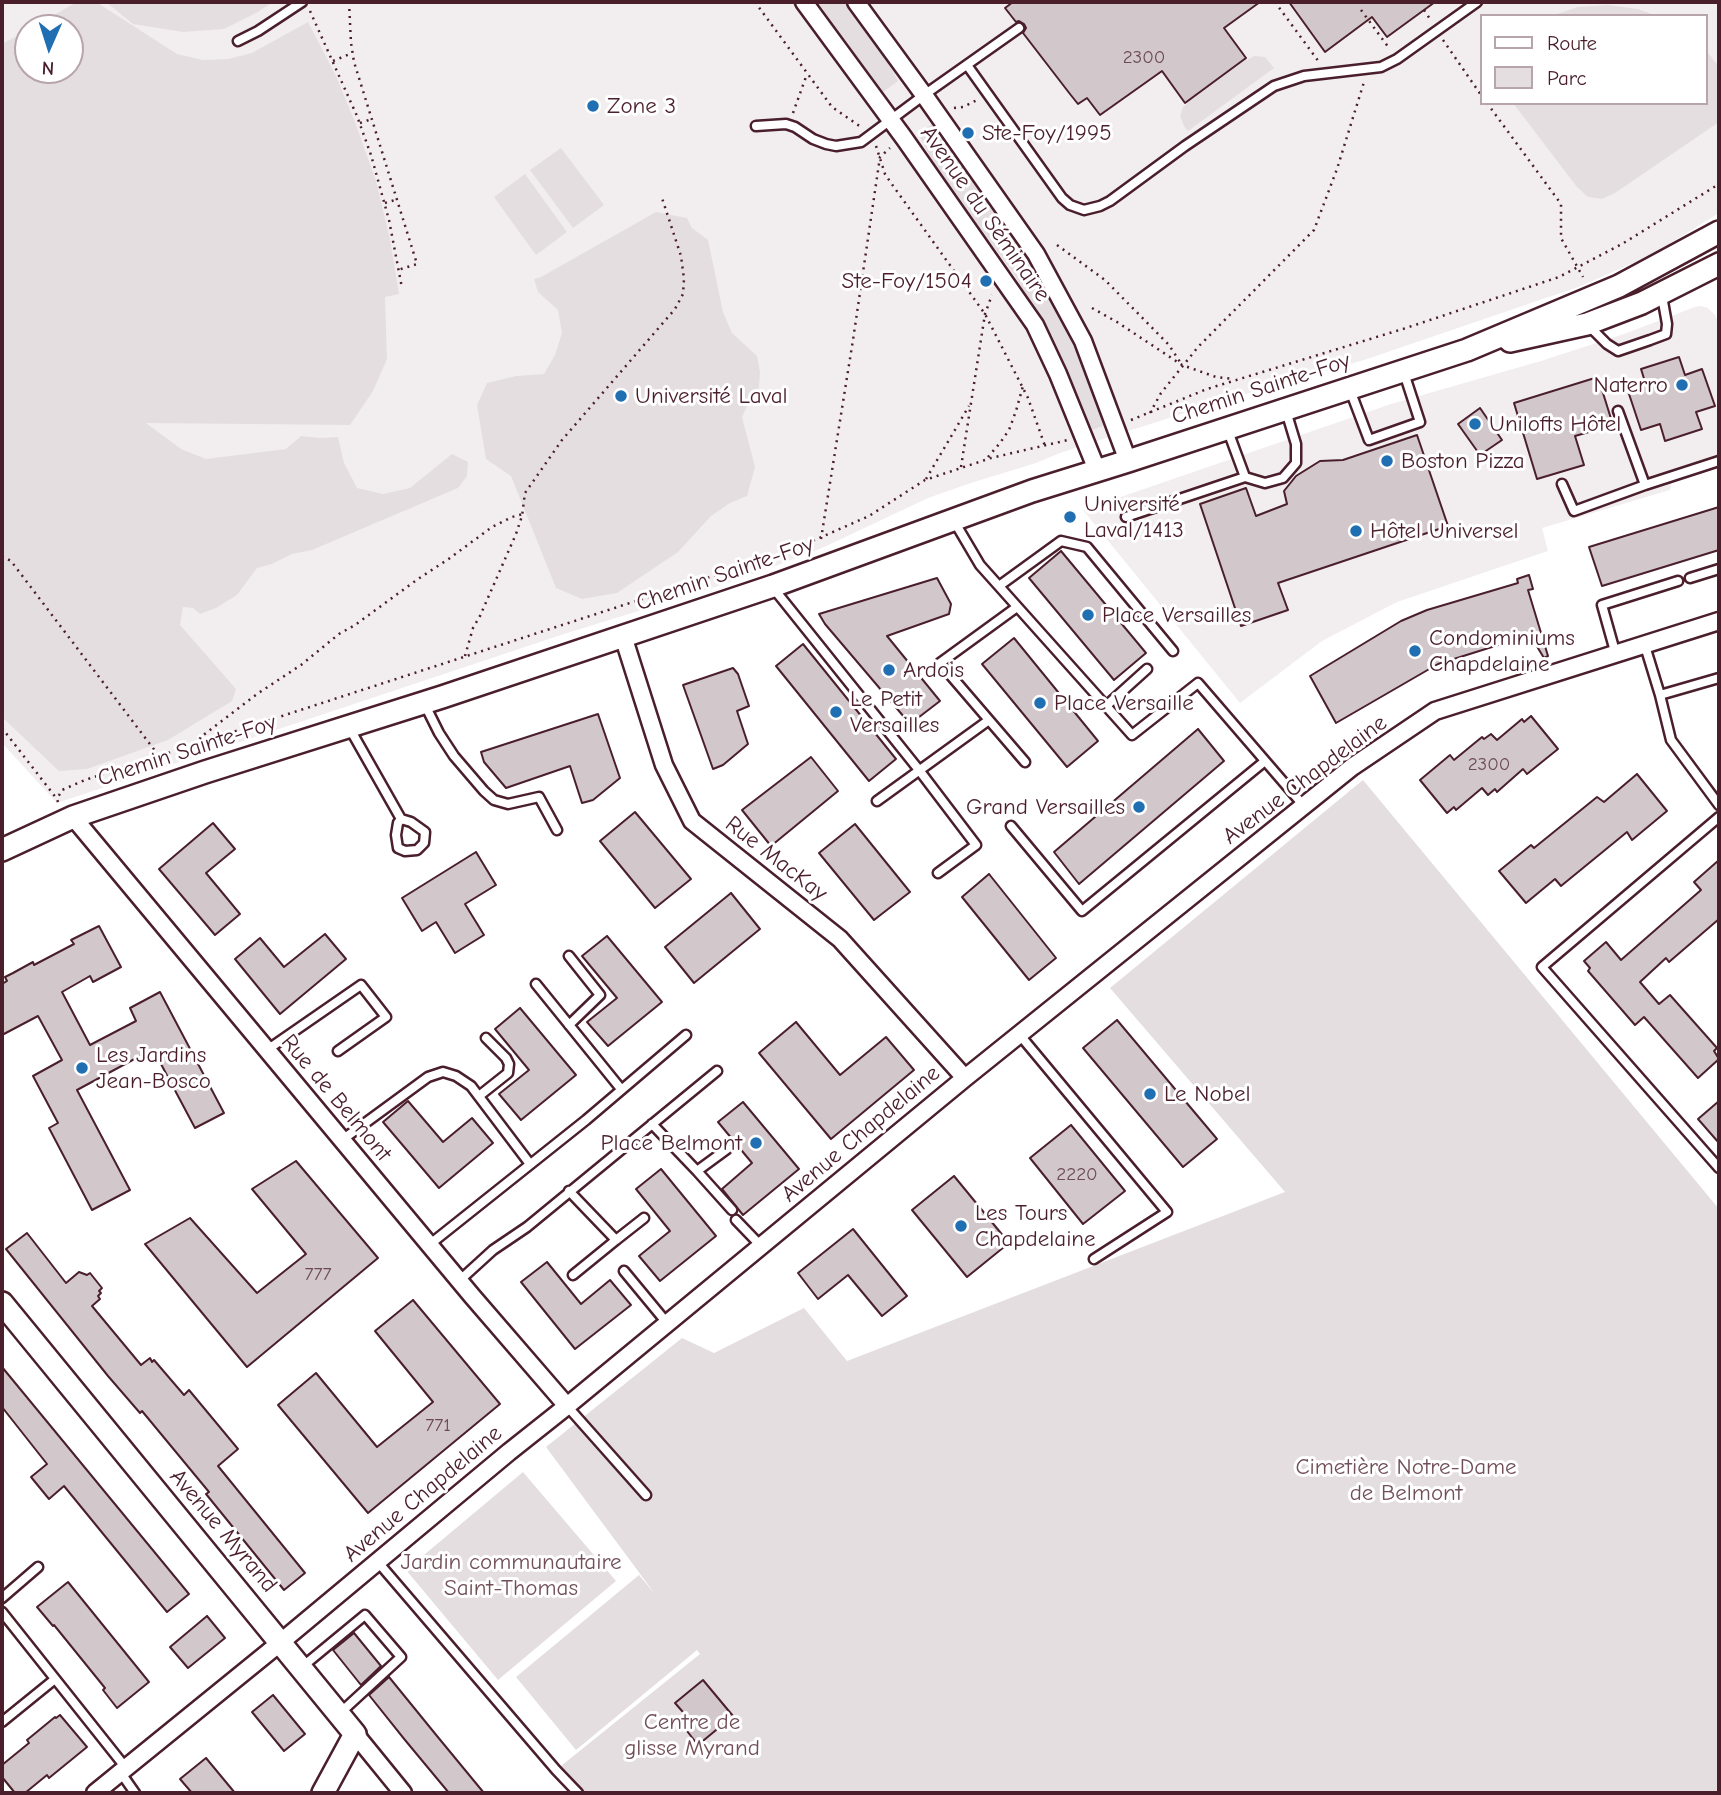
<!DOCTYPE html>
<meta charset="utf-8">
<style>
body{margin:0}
#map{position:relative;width:1721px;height:1795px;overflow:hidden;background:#fff;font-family:"Comic Neue",sans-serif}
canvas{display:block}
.frame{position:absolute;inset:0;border:4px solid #4a1f2b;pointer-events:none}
.legend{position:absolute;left:1480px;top:14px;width:228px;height:91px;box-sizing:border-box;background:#fff;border:2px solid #b7a5aa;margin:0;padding:9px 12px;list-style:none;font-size:21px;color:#4a1f2b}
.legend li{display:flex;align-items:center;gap:14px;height:35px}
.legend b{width:35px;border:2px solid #b7a5aa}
.north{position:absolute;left:14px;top:14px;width:70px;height:70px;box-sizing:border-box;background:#fff;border:2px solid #b7a5aa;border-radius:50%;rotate:183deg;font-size:19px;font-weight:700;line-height:28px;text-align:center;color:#4a1f2b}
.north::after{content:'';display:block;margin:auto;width:24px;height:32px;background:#1f6fb2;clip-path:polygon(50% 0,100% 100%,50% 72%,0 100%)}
</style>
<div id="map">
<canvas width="1721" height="1795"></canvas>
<div class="frame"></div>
<ul class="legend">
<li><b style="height:9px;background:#fff"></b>Route</li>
<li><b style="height:19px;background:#e5dee0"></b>Parc</li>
</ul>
<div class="north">N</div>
</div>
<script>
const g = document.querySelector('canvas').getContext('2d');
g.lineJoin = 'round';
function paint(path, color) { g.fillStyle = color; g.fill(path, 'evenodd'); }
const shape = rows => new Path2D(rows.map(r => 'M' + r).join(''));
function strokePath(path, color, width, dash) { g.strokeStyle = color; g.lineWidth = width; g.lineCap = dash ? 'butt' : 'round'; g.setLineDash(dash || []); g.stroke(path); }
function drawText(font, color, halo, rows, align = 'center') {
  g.font = font + ' "Comic Neue",sans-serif'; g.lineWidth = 6; g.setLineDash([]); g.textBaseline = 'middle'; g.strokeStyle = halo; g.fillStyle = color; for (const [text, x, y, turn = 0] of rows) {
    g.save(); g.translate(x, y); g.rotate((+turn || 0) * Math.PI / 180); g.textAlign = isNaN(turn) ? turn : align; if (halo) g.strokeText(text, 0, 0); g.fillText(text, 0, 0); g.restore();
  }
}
const built = shape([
 [2,2,1719,2,1719,213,1666,246,1633,263,1581,286,1364,360,1285,382,1194,410,1060,453,1036,463,971,483,928,498,822,548,778,565,719,586,561,635,57,803,2,743],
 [1481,16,1705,16,1705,103,1481,103],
 [28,28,70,28,70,70,28,70],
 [1701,306,1708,308,1715,315,1719,323,1719,465,1672,480,1670,490,1542,528,1548,551,1397,602,1322,641,1240,703,1083,510,1391,404,1541,361,1624,334,1695,307]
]);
const green = shape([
 [77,2,96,2,177,54,203,60,228,59,252,53,308,22,336,76,355,122,376,181,390,239,399,294,385,297,387,359,373,391,350,425,146,423,181,449,206,459,286,449,301,436,320,438,338,437,344,463,357,488,383,494,410,488,452,454,468,462,467,476,458,488,312,550,292,554,272,564,257,568,237,595,216,608,200,614,193,608,183,607,180,625,236,689,232,701,168,740,87,769,59,771,2,717,2,44,28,30,28,70,70,70,70,28,31,28],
 [106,2,273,2,256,13,224,29,183,32,133,24],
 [817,2,843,2,888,63,898,81,883,92],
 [1608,5,1638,9,1657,16,1551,16,1578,7],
 [1705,49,1719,67,1719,122,1615,193,1602,199,1588,197,1577,187,1513,103,1705,103],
 [1254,56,1265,57,1274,68,1188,131,1184,126,1180,116,1183,107,1188,103,1187,102,1245,59,1247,60],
 [932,124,1005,226,1059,314,1087,376,1103,426,1092,430,1066,371,1039,318,1014,274,946,182,928,153,919,134],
 [561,148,604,205,573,228,530,170],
 [525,174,567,232,536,255,494,197],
 [656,212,687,218,692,228,708,240,723,312,732,333,757,356,760,372,759,388,751,398,742,417,755,467,747,496,730,503,711,516,678,552,617,593,582,599,556,588,511,476,486,459,477,405,487,383,516,376,544,374,555,355,562,333,558,310,538,292,534,279,541,277],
 [1363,780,1719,1209,1719,1793,578,1793,556,1770,700,1654,697,1650,576,1750,516,1677,639,1575,655,1594,546,1447,682,1338,714,1353,804,1308,847,1361,1285,1192,1110,988],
 [523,1472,616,1581,498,1680,406,1570]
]);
const building = shape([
 [1013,2,1260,2,1224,28,1246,58,1185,103,1162,71,1100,115,1087,98,1078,104,1070,94,1023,33,1026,28,1024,24,1019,21,1016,22,1005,8,1013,2],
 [1289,2,1435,2,1387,37,1372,17,1325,52,1289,2],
 [1679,357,1685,375,1702,369,1715,406,1696,412,1702,429,1665,441,1660,424,1641,430,1628,391,1646,385,1641,369,1679,357],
 [1598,377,1613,425,1575,436,1584,465,1537,479,1514,403,1598,377],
 [1480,408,1502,440,1480,455,1458,424,1480,408],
 [1417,435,1448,526,1278,583,1288,610,1241,626,1200,504,1246,488,1256,516,1287,504,1284,491,1296,476,1320,461,1343,460,1417,435],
 [1719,507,1719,550,1602,586,1589,547,1719,507],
 [1061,551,1146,653,1114,680,1029,578,1061,551],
 [1529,575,1533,589,1528,590,1548,656,1544,658,1530,635,1438,664,1336,723,1310,676,1401,621,1427,610,1518,583,1517,579,1529,575],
 [937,578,951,604,949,614,887,636,940,701,910,724,825,624,819,614,937,578],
 [1014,638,1098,741,1067,767,982,664,1014,638],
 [803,644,896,759,869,781,776,666,803,644],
 [733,668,738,674,749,706,737,711,748,744,723,765,713,769,683,685,733,668],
 [598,714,620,778,593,800,582,803,570,766,506,788,484,762,481,752,598,714],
 [1531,716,1558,749,1527,774,1523,769,1497,792,1495,789,1488,795,1482,788,1456,810,1454,807,1447,813,1420,780,1450,755,1454,760,1482,737,1484,739,1491,734,1497,740,1522,719,1524,722,1531,716],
 [1198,729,1224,761,1079,884,1054,852,1198,729],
 [811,757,838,791,771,846,742,810,811,757],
 [1637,774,1667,811,1632,840,1627,832,1561,886,1555,879,1526,903,1499,871,1531,845,1534,848,1597,797,1604,802,1637,774],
 [635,812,691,879,655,908,600,841,635,812],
 [213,823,235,849,206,873,240,914,215,935,159,869,213,823],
 [855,824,910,892,874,920,819,853,855,824],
 [476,852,496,885,465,904,484,935,455,953,436,922,422,931,402,898,476,852],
 [1719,860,1719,919,1669,962,1666,958,1640,982,1659,1004,1670,995,1717,1048,1714,1051,1719,1059,1698,1078,1644,1017,1635,1025,1588,971,1590,968,1584,961,1606,942,1621,960,1701,890,1694,882,1719,860],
 [989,874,1056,958,1029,980,962,897,989,874],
 [731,893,760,929,694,983,665,947,731,893],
 [99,926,121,967,93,982,90,976,62,992,90,1045,136,1021,130,1008,160,992,224,1113,195,1128,153,1049,77,1090,130,1190,92,1210,49,1128,58,1123,33,1076,62,1060,38,1016,2,1035,2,984,7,981,5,977,13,973,33,962,34,965,74,944,71,940,99,926],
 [325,934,346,959,280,1014,235,959,260,938,284,967,325,934],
 [607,936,662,1002,608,1046,587,1022,617,998,582,956,607,936],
 [520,1008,576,1075,521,1120,499,1094,529,1070,495,1029,520,1008],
 [1117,1020,1217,1139,1183,1167,1083,1048,1117,1020],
 [796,1022,840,1075,886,1037,914,1070,831,1139,759,1053,796,1022],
 [408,1101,443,1142,472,1118,493,1143,439,1188,383,1122,408,1101],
 [1719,1101,1719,1143,1698,1119,1719,1101],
 [743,1102,799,1169,743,1215,722,1189,752,1163,718,1122,743,1102],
 [1071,1125,1125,1191,1083,1224,1030,1158,1071,1125],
 [296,1161,378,1258,247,1367,145,1244,190,1218,257,1293,306,1254,252,1189,296,1161],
 [661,1169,716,1236,660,1281,639,1256,670,1231,636,1189,661,1169],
 [954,1176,1009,1243,967,1277,912,1210,954,1176],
 [853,1229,907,1296,882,1316,848,1275,818,1299,798,1273,853,1229],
 [27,1233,66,1283,79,1272,87,1275,90,1273,102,1288,99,1291,101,1293,98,1296,100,1299,92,1306,141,1365,150,1358,152,1362,154,1360,184,1395,189,1390,238,1449,218,1466,305,1573,284,1590,206,1494,209,1492,142,1411,140,1413,108,1376,6,1249,27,1233],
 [547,1262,581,1304,610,1280,631,1305,575,1349,521,1282,547,1262],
 [413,1300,500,1404,368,1513,278,1405,316,1373,377,1447,433,1402,375,1331,413,1300],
 [2,1367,189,1594,167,1612,64,1486,49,1499,31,1477,47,1464,2,1407,2,1367],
 [68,1582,149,1682,117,1708,103,1690,105,1688,54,1625,53,1626,37,1607,68,1582],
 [207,1616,225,1638,188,1668,170,1647,207,1616],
 [354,1633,381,1666,361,1685,333,1650,354,1633],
 [389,1677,437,1736,484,1793,449,1793,405,1740,369,1695,389,1677],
 [703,1680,733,1716,698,1745,683,1726,690,1720,675,1703,703,1680],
 [273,1695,305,1734,284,1751,252,1712,273,1695],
 [60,1715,87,1747,49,1778,47,1775,25,1793,15,1793,2,1777,2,1765,29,1743,27,1740,55,1717,56,1718,60,1715],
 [206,1758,235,1793,192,1793,180,1779,206,1758]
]);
const path = shape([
 [349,2,351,43,354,62,417,264,398,270],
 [755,2,832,107,861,127],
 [1275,2,1319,62],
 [1361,10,1389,48],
 [1424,10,1430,19],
 [310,11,357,116,371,155,389,220,402,288],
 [1443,40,1481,95],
 [333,61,352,53],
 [1487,103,1561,204,1561,238,1583,277],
 [954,108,963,107,977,100],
 [793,113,807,74],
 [360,123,372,119],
 [876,146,885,174,891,183,985,314,1028,398,1045,446],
 [385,203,398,199],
 [1057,245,1105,280,1169,345,1182,365],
 [1092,308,1117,322,1182,365,1216,377,1233,379],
 [1150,413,1161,393,1198,347,1314,230,1337,169,1364,82],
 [1131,420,1207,389,1406,328,1559,277,1622,244,1719,184],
 [988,457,1000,443,1009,430,1016,411,1023,386],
 [961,467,985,314,992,295],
 [926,479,969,406],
 [821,539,853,340,880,157,890,148],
 [2,556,11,561,159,756],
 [465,656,473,628,480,616,516,534,522,516,525,493,562,440,675,309,683,294,684,279,681,256,662,198],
 [2,728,57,799],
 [193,743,257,694,301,665,339,634,355,625,418,579,450,558,492,527,512,517,523,514],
 [58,802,57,799,62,790,85,780,790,551,869,516,925,480,991,458,1068,440]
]);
const lane = shape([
 [238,41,258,31,302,2],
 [967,65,1062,198,1070,205,1084,210,1100,206,1110,201,1185,146,1274,86,1304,76,1381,67,1397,59,1477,2],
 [756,126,786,124,795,127,813,139,826,144,836,146,861,142,924,95,1019,28],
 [1589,326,1607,344,1618,351,1650,340,1666,334,1667,324,1662,296],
 [1350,390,1369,440,1420,422,1404,373],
 [1618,411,1645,485],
 [1228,431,1245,477],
 [1562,484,1574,511,1645,485,1719,461],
 [1126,517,1245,477,1265,483,1283,478,1296,463,1296,444,1286,411],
 [954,521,980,565,1132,735,1198,683,1304,806],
 [1690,578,1719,569],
 [999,586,1061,541,1087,547,1173,651],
 [774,589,919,770,976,845,938,873],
 [1017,607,940,663,1025,762],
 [1645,646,1660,695,1671,740,1719,805],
 [1616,655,1602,605,1678,581],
 [1660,695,1719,678],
 [425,705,439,733,454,756,484,791,494,800,508,804,539,797,557,830],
 [1106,706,1147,669],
 [350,729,401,819,398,823,396,835,398,848,405,851,417,850,424,843,425,832,411,822,401,819],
 [877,801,989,720],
 [1719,817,1542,967,1719,1168],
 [1011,826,1082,911,1265,761],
 [569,956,600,995,569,1025],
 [536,984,621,1089],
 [1019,1034,1167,1212,1094,1259],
 [267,1050,361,985,386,1017,338,1051],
 [479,1096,508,1073,509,1064,506,1058,486,1038],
 [652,1124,697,1171,727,1149],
 [342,1140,428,1077,443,1072,456,1076,471,1086,530,1164],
 [697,1171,732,1210],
 [569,1191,616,1240,573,1275],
 [736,1220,761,1246],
 [616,1240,644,1218],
 [429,1245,586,1120,686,1035],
 [624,1271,667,1323],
 [459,1281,493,1250,527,1227,717,1071],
 [567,1406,646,1495],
 [377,1561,556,1770,578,1793],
 [2,1598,38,1567],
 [2,1612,126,1768],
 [302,1667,365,1615,401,1657,339,1714],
 [2,1722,55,1679],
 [121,1773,135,1793]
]);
const street = shape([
 [804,2,904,138,1035,325,1058,374,1097,470],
 [856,2,924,95,1036,254,1083,341,1128,461],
 [623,636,664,765,692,821,840,939,965,1078],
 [73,817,472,1296,567,1406],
 [355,1734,403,1793],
 [95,1793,281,1642,509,1452,567,1406,965,1078,1352,767,1435,711,1719,621]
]);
const secondary = shape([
 [1510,341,1587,324,1642,303,1719,264],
 [2,850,73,817,205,772,442,697,773,586,1032,491,1128,461,1467,350,1619,286,1719,232],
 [2,1303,355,1734,323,1793]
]);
const markers = [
 [593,106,7,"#1f6fb2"],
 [968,133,7,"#1f6fb2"],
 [986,281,7,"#1f6fb2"],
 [1682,385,7,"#1f6fb2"],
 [621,396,7,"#1f6fb2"],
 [1475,424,7,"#1f6fb2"],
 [1387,461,7,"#1f6fb2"],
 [1070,517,7,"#1f6fb2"],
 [1356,531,7,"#1f6fb2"],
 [1088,615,7,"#1f6fb2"],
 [1415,651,7,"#1f6fb2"],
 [889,670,7,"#1f6fb2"],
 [1040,703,7,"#1f6fb2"],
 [836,712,7,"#1f6fb2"],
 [1139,807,7,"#1f6fb2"],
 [82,1068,7,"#1f6fb2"],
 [1150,1094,7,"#1f6fb2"],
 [756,1143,7,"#1f6fb2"],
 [961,1226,7,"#1f6fb2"]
];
const numberNames = [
 ["2300",1144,58],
 ["2300",1489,765],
 ["2220",1077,1175],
 ["777",318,1275],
 ["771",438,1426]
];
const poiNames = [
 ["Zone 3",607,106],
 ["Ste-Foy/1995",982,133],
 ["Ste-Foy/1504",972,281,"right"],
 ["Naterro",1668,385,"right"],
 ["Université Laval",635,396],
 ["Unilofts Hôtel",1489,424],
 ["Boston Pizza",1401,461],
 ["Université",1084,504],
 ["Laval/1413",1084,530],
 ["Hôtel Universel",1370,531],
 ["Place Versailles",1102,615],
 ["Condominiums",1429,638],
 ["Chapdelaine",1429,664],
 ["Ardois",903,670],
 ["Le Petit",850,699],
 ["Versailles",850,725],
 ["Place Versaille",1054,703],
 ["Grand Versailles",1125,807,"right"],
 ["Les Jardins",96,1055],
 ["Jean-Bosco",96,1081],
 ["Le Nobel",1164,1094],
 ["Place Belmont",742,1143,"right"],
 ["Les Tours",975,1213],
 ["Chapdelaine",975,1239]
];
const streetNames = [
 ["Avenue du Séminaire",985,214,55],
 ["Chemin Sainte-Foy",1261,389,-18],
 ["Chemin Sainte-Foy",725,574,-19],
 ["Chemin Sainte-Foy",187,751,-18],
 ["Avenue Chapdelaine",1305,780,-37],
 ["Rue MacKay",776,859,38],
 ["Rue de Belmont",336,1098,50],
 ["Avenue Chapdelaine",861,1134,-40],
 ["Avenue Chapdelaine",423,1494,-40],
 ["Avenue Myrand",223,1531,50]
];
const parkNames = [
 ["Cimetière Notre-Dame",1406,1467],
 ["de Belmont",1406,1493],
 ["Jardin communautaire",511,1562],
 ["Saint-Thomas",511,1588],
 ["Centre de",692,1722],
 ["glisse Myrand",692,1748]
];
paint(built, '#f2eeef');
paint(green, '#e5dee0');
paint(building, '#d2c7cb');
strokePath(building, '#4a1f2b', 2);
strokePath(lane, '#4a1f2b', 13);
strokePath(street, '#4a1f2b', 21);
strokePath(secondary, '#4a1f2b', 26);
strokePath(path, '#4a1f2b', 2.5, [2, 5]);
strokePath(lane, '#fff', 8);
strokePath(street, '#fff', 16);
strokePath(secondary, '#fff', 21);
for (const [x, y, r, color] of markers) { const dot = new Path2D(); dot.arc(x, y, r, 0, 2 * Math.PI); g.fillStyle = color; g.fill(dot); strokePath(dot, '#fff', 2.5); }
drawText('19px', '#6c4953', null, numberNames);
drawText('23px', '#4a1f2b', '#fff', poiNames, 'left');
drawText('23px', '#4a1f2b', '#fff', streetNames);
drawText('23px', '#714f58', '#fff', parkNames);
</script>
